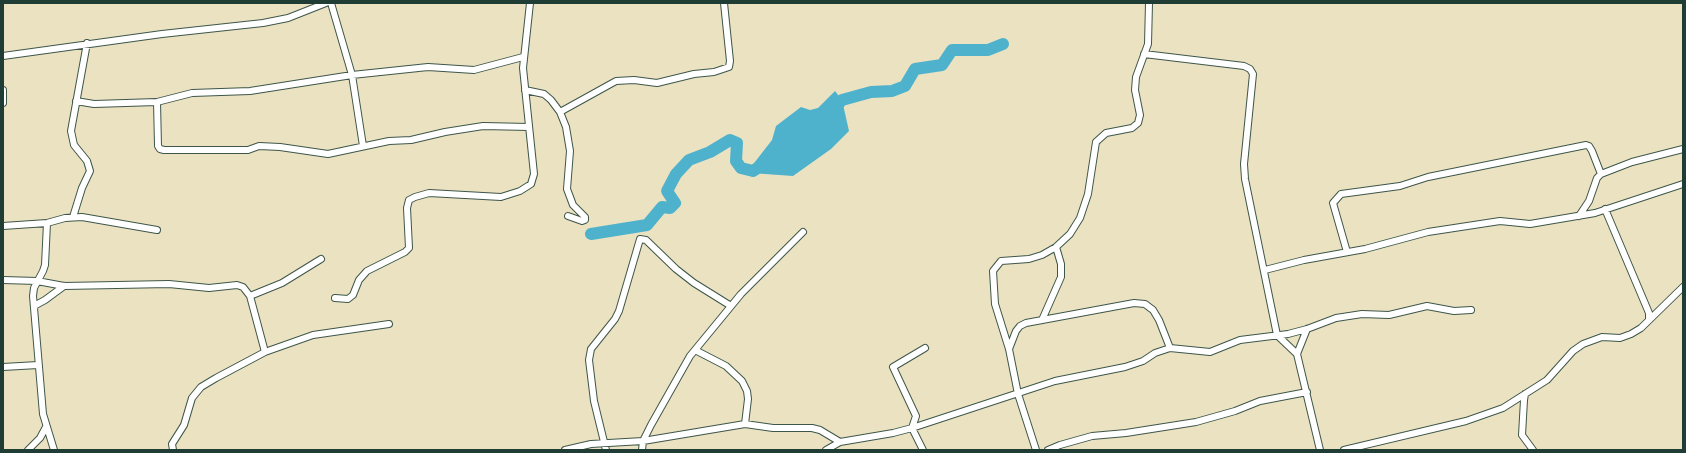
<!DOCTYPE html>
<style>
body{margin:0}
#map{position:relative;width:1686px;height:453px;overflow:hidden;background:#ebe2c2;font-family:"Indie Flower",sans-serif}
canvas{display:block}
.frame{position:absolute;inset:0;border:4px solid #1f3d34;pointer-events:none}
</style>
<div id="map">
<canvas width="1686" height="453"></canvas>
<div class="frame"></div>
</div>
<script>
const g = document.querySelector('canvas').getContext('2d');
g.lineJoin = 'round';
function paint(path, color) { g.fillStyle = color; g.fill(path, 'evenodd'); }
const shape = rows => new Path2D(rows.map(r => 'M' + r).join(''));
function strokePath(path, color, width, dash) { g.strokeStyle = color; g.lineWidth = width; g.lineCap = dash ? 'butt' : 'round'; g.setLineDash(dash || []); g.stroke(path); }
const water = shape([
 [835,91,842,100,849,131,831,149,793,176,751,173,751,167,772,140,776,126,801,107,810,110,818,108]
]);
const river = shape([
 [831,112,842,100,871,92,892,91,905,86,915,69,942,65,952,50,988,50,1003,44],
 [591,234,647,225,662,207,670,208,675,203,667,191,676,174,689,160,710,152,730,140,737,143,736,161,741,168,753,171,765,163]
]);
const minor = shape([
 [331,3,352,75,363,146],
 [1144,54,1244,66,1250,69,1253,74,1244,164,1245,179,1277,335,1297,354,1320,450],
 [3,56,162,34,263,23,288,18,326,3],
 [3,90,3,103],
 [525,90,544,94,551,100,560,112,566,127,570,151,567,189,573,205,585,217,585,220,582,221,568,216],
 [76,101,94,104,157,102,192,93,250,91,352,75,428,67,474,70,523,57],
 [157,102,158,146,160,149,164,150,248,150,259,146,280,147,328,154,389,141,411,140,445,132,483,126,529,127],
 [560,112,616,81,634,80,657,83,694,74,714,72,729,67,730,61,724,3],
 [1605,209,1649,313,1649,319],
 [1579,216,1589,201,1597,178,1601,174,1632,162,1683,149],
 [73,217,82,188,90,171,87,161,74,145,71,131,87,43],
 [47,223,45,265,43,271,34,288,33,296,43,414,54,450],
 [3,226,47,223,65,218,82,217,157,230],
 [1347,252,1333,203,1341,194,1400,186,1428,177,1586,145,1589,146,1592,151,1601,174],
 [1265,270,1304,260,1365,249,1428,232,1500,221,1530,224,1595,213,1683,184],
 [3,280,37,281,64,286,169,284,209,288,237,285,243,287,250,296,282,283,321,259],
 [250,296,265,352],
 [335,298,348,299,353,295,359,280,367,271,405,252,409,248,407,208,409,200,415,197,429,193,501,197,520,191,531,184,534,174,523,68,530,3],
 [34,306,45,300,64,286],
 [1042,320,1061,277,1061,264,1056,247],
 [1009,349,1016,331,1020,326,1026,323,1134,303,1145,304,1153,310,1159,320,1170,348],
 [695,350,726,366,742,381,747,391,748,399,745,424],
 [1297,354,1307,329],
 [3,367,38,365],
 [1525,394,1524,400,1522,435,1533,450],
 [28,450,40,438,46,427],
 [173,450,172,444,184,425,192,398,201,387,216,378,265,352,313,335,389,324],
 [565,450,591,444,643,441,745,424,773,428,812,428,820,430,840,442],
 [606,450,594,401,589,360,591,349,615,319,619,311,640,239,646,240,676,269,694,283,731,306],
 [642,450,643,441,651,425,690,356,741,294,803,232],
 [826,450,840,442,893,433,912,428,1055,381,1125,367,1143,361,1155,353,1170,348,1210,352,1240,340,1288,334,1307,329,1336,318,1362,314,1389,315,1427,306,1454,311,1471,310],
 [923,450,912,428,916,416,893,367,925,348],
 [1036,450,1018,394,1009,349,995,304,993,271,1001,261,1029,259,1042,255,1056,247,1070,234,1080,218,1088,194,1096,142,1106,133,1132,128,1138,123,1140,115,1135,90,1136,77,1148,44,1149,3],
 [1048,450,1060,445,1092,436,1126,433,1196,422,1235,411,1260,401,1307,392],
 [1344,450,1466,421,1503,408,1547,380,1573,351,1583,344,1602,337,1620,338,1631,334,1641,328,1683,287]
]);
paint(water, '#4eb2cc');
strokePath(river, '#4eb2cc', 12);
strokePath(minor, '#3e5649', 8);
strokePath(minor, '#fff', 6);
</script>
